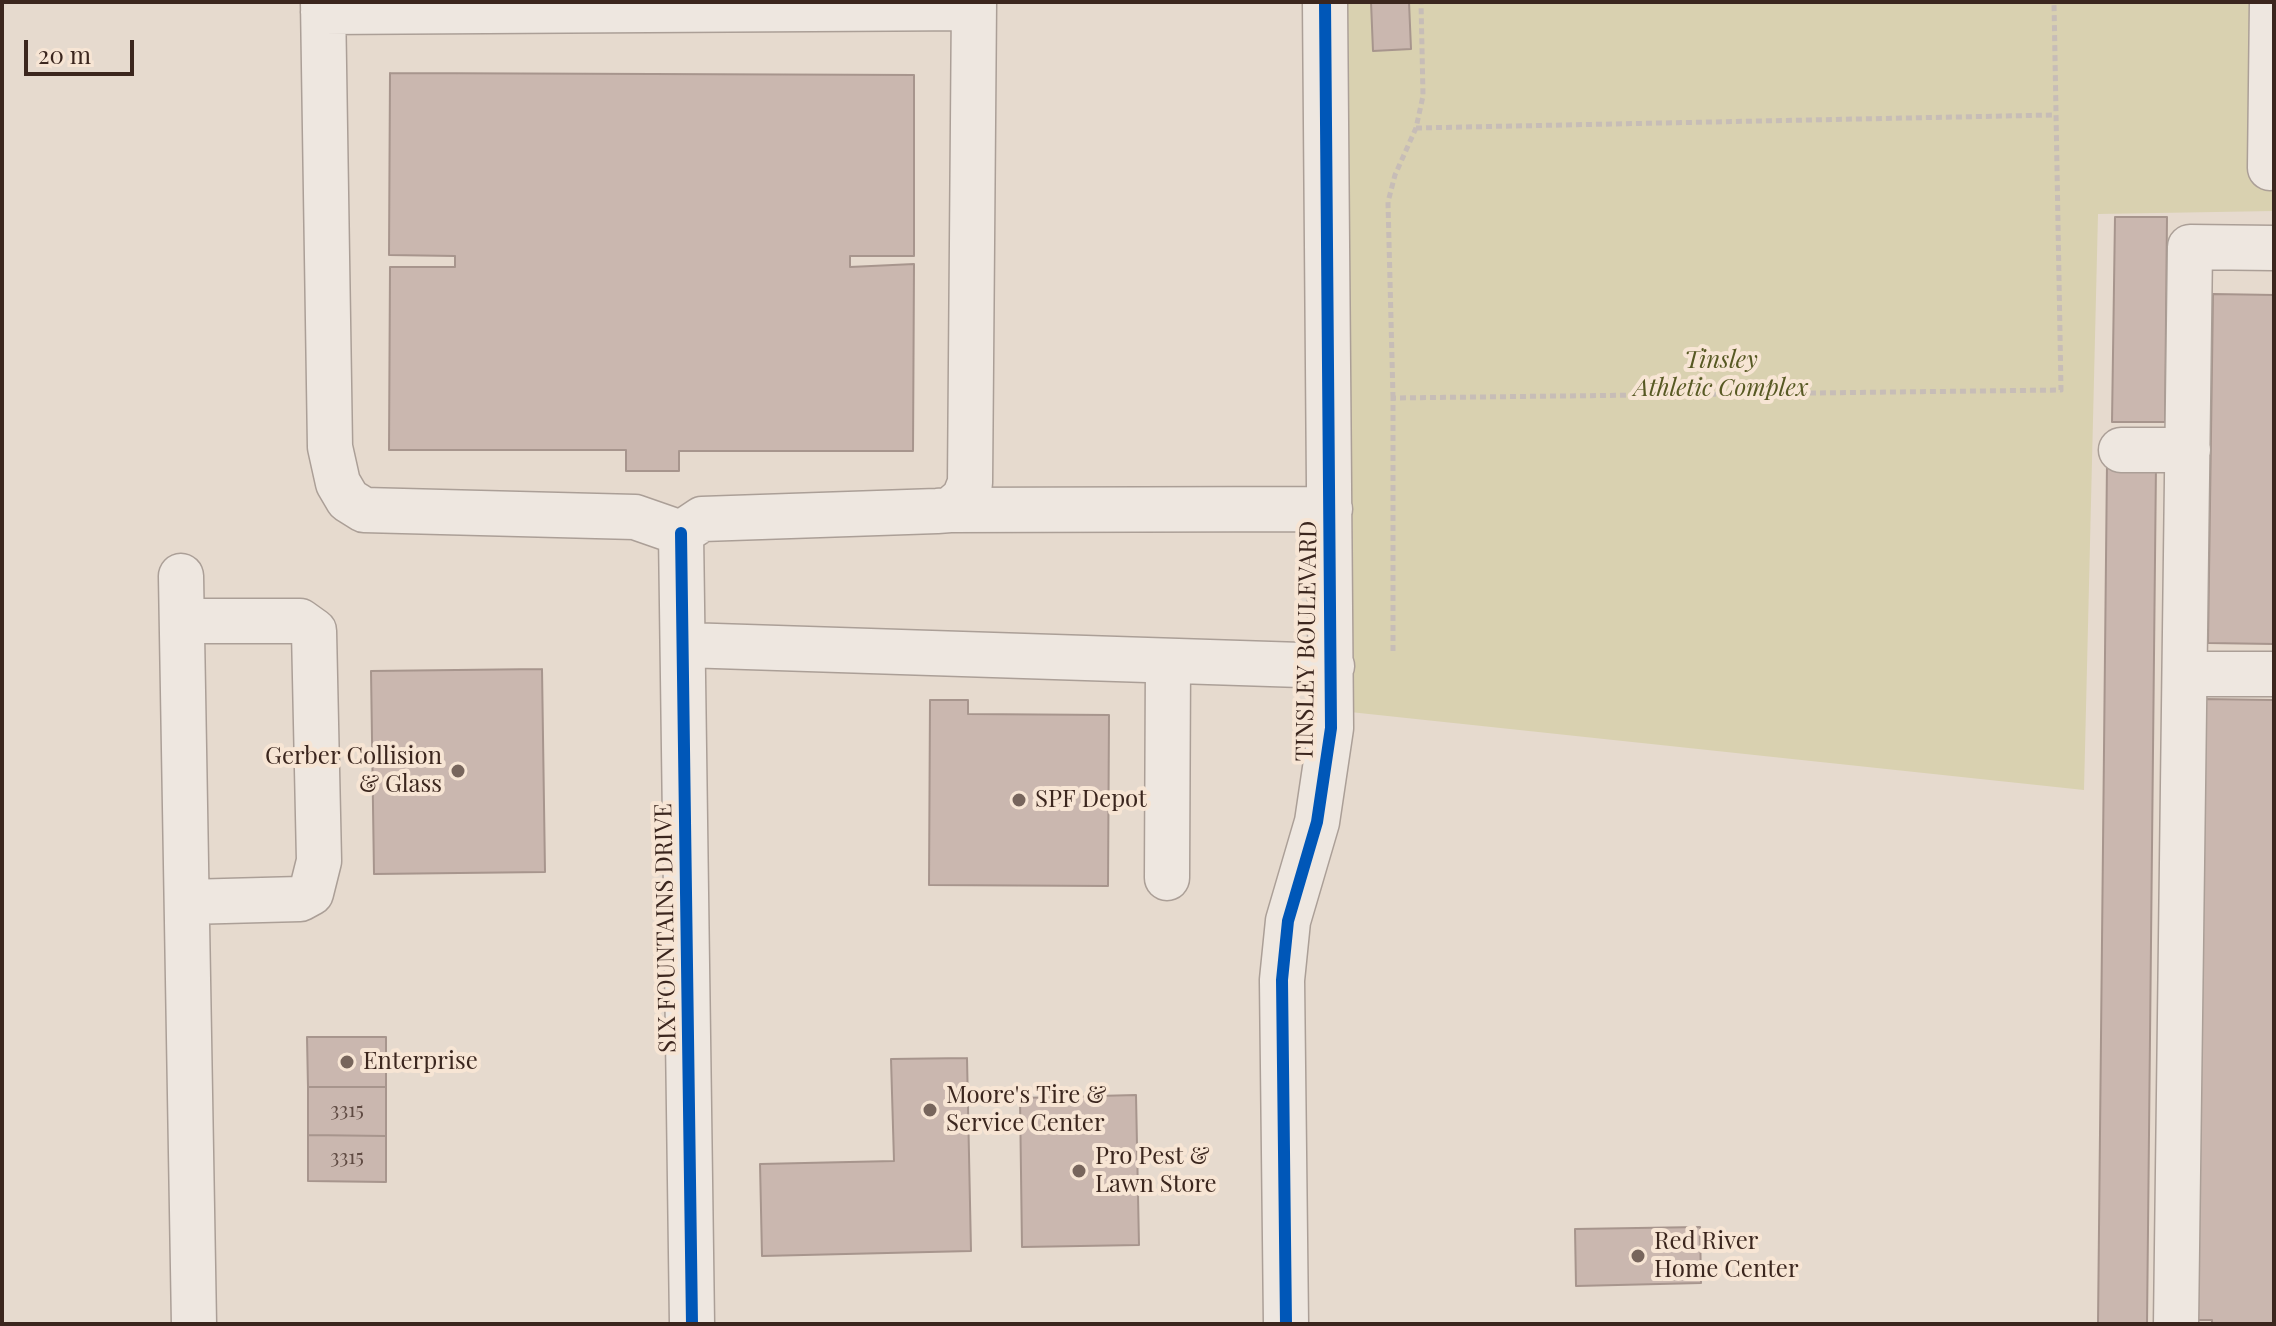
<!DOCTYPE html>
<style>
body{margin:0}
#map{position:relative;width:2276px;height:1326px;overflow:hidden;background:#e6dace;font-family:"Playfair Display",serif}
canvas{display:block}
.frame{position:absolute;inset:0;border:4px solid #3b261e;pointer-events:none}
.scale{position:absolute;left:24px;top:40px;width:110px;height:36px;box-sizing:border-box;border:4px solid #3b261e;border-top:0;padding-left:10px;font-size:24px;line-height:28px;white-space:nowrap;color:#3b261e;-webkit-text-stroke:6px #f7e5d4;paint-order:stroke}
</style>
<div id="map">
<canvas width="2276" height="1326"></canvas>
<div class="frame"></div>
<div class="scale">20 m</div>
</div>
<script>
const g = document.querySelector('canvas').getContext('2d');
g.lineJoin = 'round';
function paint(path, color) { g.fillStyle = color; g.fill(path, 'evenodd'); }
const shape = rows => new Path2D(rows.map(r => 'M' + r).join(''));
function strokePath(path, color, width, dash) { g.strokeStyle = color; g.lineWidth = width; g.lineCap = dash ? 'butt' : 'round'; g.setLineDash(dash || []); g.stroke(path); }
function drawText(font, color, halo, rows, align = 'center') {
  g.font = font + ' "Playfair Display",serif'; g.lineWidth = 8; g.setLineDash([]); g.textBaseline = 'middle'; g.strokeStyle = halo; g.fillStyle = color; for (const [text, x, y, turn = 0] of rows) {
    g.save(); g.translate(x, y); g.rotate((+turn || 0) * Math.PI / 180); g.textAlign = isNaN(turn) ? turn : align; if (halo) g.strokeText(text, 0, 0); g.fillText(text, 0, 0); g.restore();
  }
}
const green = shape([
 [1344,2,2274,2,2274,211,2098,214,2084,790,1350,712]
]);
const building = shape([
 [1371,2,1409,2,1411,49,1373,51,1371,2],
 [390,73,914,75,914,256,850,256,850,267,914,264,913,451,679,451,679,471,626,471,626,450,389,450,390,267,455,267,455,256,389,255,390,73],
 [2115,217,2167,217,2165,422,2112,422,2115,217],
 [2213,294,2274,295,2274,644,2208,643,2213,294],
 [2107,463,2156,464,2147,1324,2098,1324,2107,463],
 [542,669,545,872,374,874,371,671,542,669],
 [2203,699,2274,700,2274,1324,2212,1324,2212,1320,2196,1320,2203,699],
 [930,700,968,700,968,714,1109,715,1108,886,929,885,930,700],
 [307,1037,386,1037,386,1087,308,1087,307,1037],
 [967,1058,971,1251,762,1256,760,1164,894,1161,891,1059,967,1058],
 [308,1087,386,1087,386,1136,308,1135,308,1087],
 [1136,1095,1139,1245,1022,1247,1020,1098,1136,1095],
 [308,1135,386,1136,386,1182,308,1181,308,1135],
 [1700,1227,1701,1283,1576,1286,1575,1229,1700,1227]
]);
const path = shape([
 [1416,128,2054,115],
 [1393,398,1388,202,1395,175,1416,128,1423,96,1421,2],
 [1393,651,1393,398,2061,390,2054,2]
]);
const minor = shape([
 [323,2,330,447,338,483,348,500,364,510,635,517,681,533],
 [323,12,974,8],
 [2270,168,2272,2],
 [2121,450,2188,450],
 [950,510,1330,509],
 [681,533,692,1324],
 [681,533,702,519,937,511,950,510,964,498,970,483,974,2],
 [181,576,194,1324],
 [182,621,300,621,314,631,319,861,311,893,300,899,187,902],
 [685,645,1332,666],
 [2185,674,2274,674],
 [1167,878,1168,661],
 [1286,1324,1282,980,1288,921,1317,822,1331,728,1325,2],
 [2176,1324,2190,247,2274,248]
]);
const cycleway = shape([
 [681,533,692,1324],
 [1286,1324,1282,980,1288,921,1317,822,1331,728,1325,2]
]);
const markers = [
 [458,771,8,"#77655c"],
 [1019,800,8,"#77655c"],
 [347,1062,8,"#77655c"],
 [930,1110,8,"#77655c"],
 [1079,1171,8,"#77655c"],
 [1638,1256,8,"#77655c"]
];
const numberNames = [
 ["3315",347,1111],
 ["3315",347,1158]
];
const parkNames = [
 ["Tinsley",1721,361],
 ["Athletic Complex",1721,389]
];
const streetNames = [
 ["TINSLEY BOULEVARD",1307,641,-89],
 ["SIX FOUNTAINS DRIVE",666,928,-91]
];
const poiNames = [
 ["Gerber Collision",442,757,"right"],
 ["& Glass",442,785,"right"],
 ["SPF Depot",1035,800],
 ["Enterprise",363,1062],
 ["Moore's Tire &",946,1096],
 ["Service Center",946,1124],
 ["Pro Pest &",1095,1157],
 ["Lawn Store",1095,1185],
 ["Red River",1654,1242],
 ["Home Center",1654,1270]
];
paint(green, '#d9d1b0');
paint(building, '#cab7af');
strokePath(building, '#a7958d', 2);
strokePath(minor, '#ab9f97', 47);
strokePath(path, '#c7bdb7', 5, [6, 4]);
strokePath(minor, '#eee7e0', 44);
strokePath(cycleway, '#0057b8', 12);
for (const [x, y, r, color] of markers) { const dot = new Path2D(); dot.arc(x, y, r, 0, 2 * Math.PI); g.fillStyle = color; g.fill(dot); strokePath(dot, '#f7e5d4', 3); }
drawText('20px', '#5f4a42', null, numberNames);
drawText('italic 24px', '#575923', '#f7e5d4', parkNames);
drawText('24px', '#3b261e', '#f7e5d4', streetNames);
drawText('24px', '#3b261e', '#f7e5d4', poiNames, 'left');
</script>
